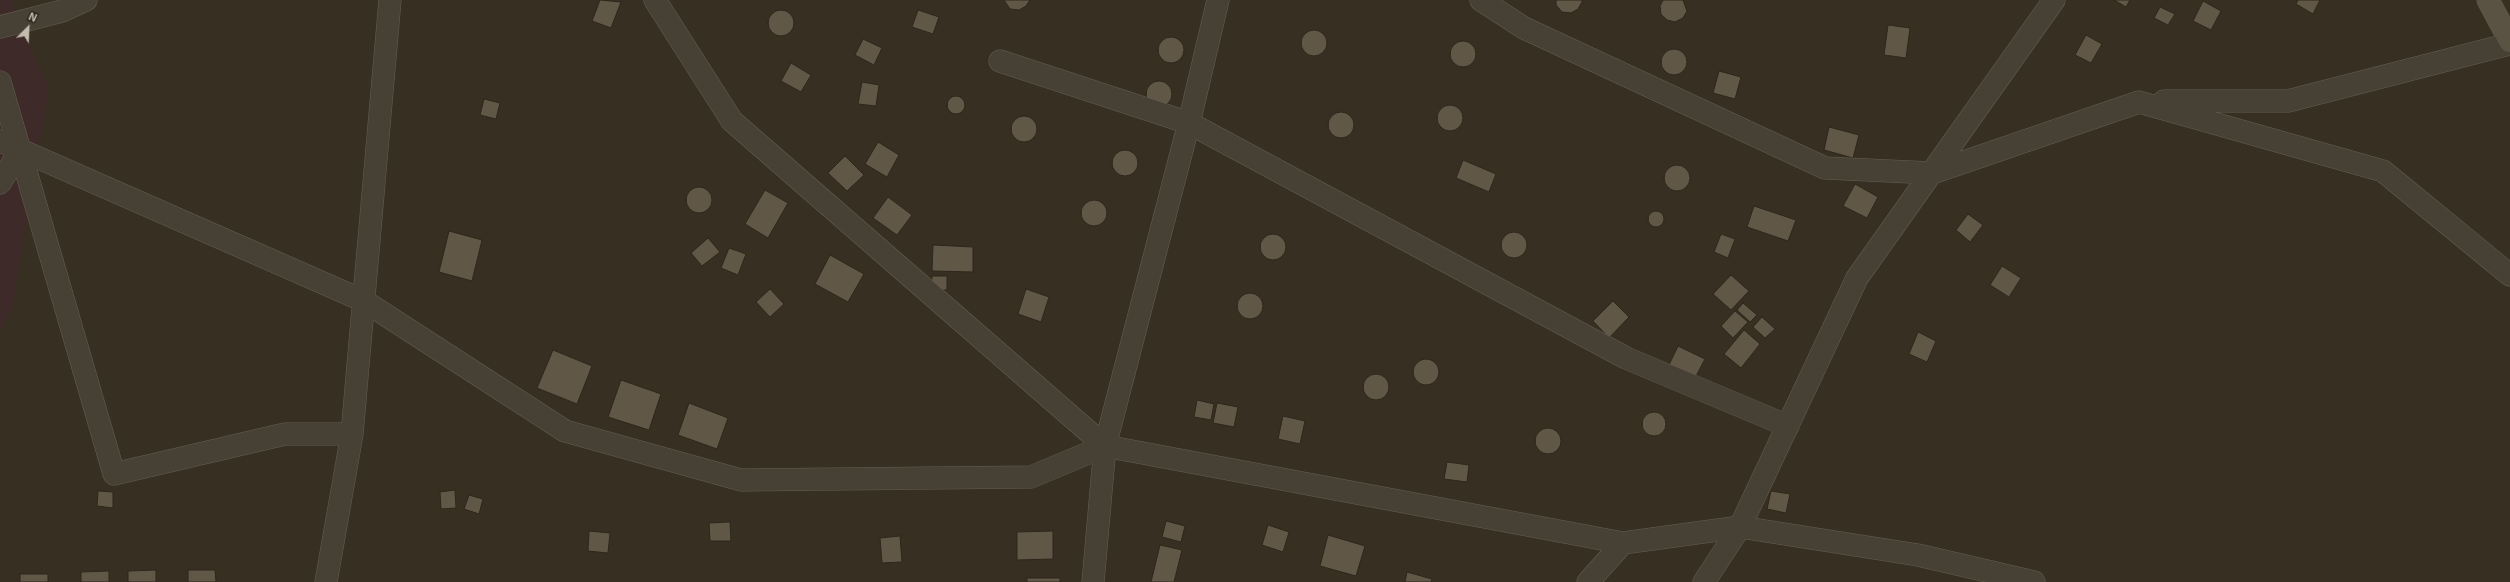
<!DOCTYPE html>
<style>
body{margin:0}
#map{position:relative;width:2510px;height:582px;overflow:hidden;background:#372f21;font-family:"Exo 2",sans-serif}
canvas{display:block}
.north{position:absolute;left:8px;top:8px;width:40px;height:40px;-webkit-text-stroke:3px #2c251a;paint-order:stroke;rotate:24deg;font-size:11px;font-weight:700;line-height:16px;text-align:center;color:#c4bdaf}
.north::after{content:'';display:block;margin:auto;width:14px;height:18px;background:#c4bdaf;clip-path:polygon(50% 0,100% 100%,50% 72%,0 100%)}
</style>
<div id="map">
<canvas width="2510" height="582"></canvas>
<div class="north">N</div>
</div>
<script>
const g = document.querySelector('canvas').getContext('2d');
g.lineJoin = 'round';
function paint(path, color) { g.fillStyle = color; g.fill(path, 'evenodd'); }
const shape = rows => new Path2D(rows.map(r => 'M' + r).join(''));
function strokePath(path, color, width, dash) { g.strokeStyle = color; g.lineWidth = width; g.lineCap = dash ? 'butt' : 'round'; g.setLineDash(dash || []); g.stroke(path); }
const green = shape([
 [0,0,11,0,49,90,11,313,0,330]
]);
const building = shape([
 [600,0,621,2,611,28,592,21,600,0],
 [1004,0,1030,0,1026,6,1019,10,1010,9,1004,0],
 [1556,0,1582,0,1582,2,1578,9,1571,13,1562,12,1556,5,1556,0],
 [1663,0,1683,0,1687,11,1683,18,1675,22,1667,20,1661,14,1660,6,1663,0],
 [2114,0,2130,0,2126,7,2114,0],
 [2298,0,2320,0,2313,14,2296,4,2298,0],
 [2203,1,2221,11,2211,30,2193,21,2203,1],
 [2160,7,2175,14,2168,25,2154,18,2160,7],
 '768 23a13 13 0 1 1 26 0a13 13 0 1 1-26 0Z',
 [918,10,939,17,933,34,912,27,918,10],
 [1888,25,1910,28,1906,58,1884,55,1888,25],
 '1301 43a13 13 0 1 1 26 0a13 13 0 1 1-26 0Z',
 [2086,35,2102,44,2091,63,2075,55,2086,35],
 '1158 50a13 13 0 1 1 26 0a13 13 0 1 1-26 0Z',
 [863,39,882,48,874,65,855,55,863,39],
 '1450 54a13 13 0 1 1 26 0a13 13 0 1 1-26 0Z',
 '1661 62a13 13 0 1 1 26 0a13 13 0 1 1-26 0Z',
 [791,63,811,75,801,92,781,81,791,63],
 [1719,71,1741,77,1735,99,1713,93,1719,71],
 '1146 94a13 13 0 1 1 26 0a13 13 0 1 1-26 0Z',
 [862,82,879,85,876,106,858,104,862,82],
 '947 105a9 9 0 1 1 18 0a9 9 0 1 1-18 0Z',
 [484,99,500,103,496,119,480,115,484,99],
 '1437 118a13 13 0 1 1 26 0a13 13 0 1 1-26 0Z',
 '1328 125a13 13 0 1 1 26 0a13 13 0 1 1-26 0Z',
 '1011 129a13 13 0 1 1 26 0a13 13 0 1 1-26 0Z',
 [1829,127,1859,135,1853,158,1824,150,1829,127],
 [878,142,899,155,887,177,865,164,878,142],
 '1112 163a13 13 0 1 1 26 0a13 13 0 1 1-26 0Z',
 [845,156,864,175,847,191,828,173,845,156],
 [1463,160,1496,174,1489,192,1456,178,1463,160],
 '1664 178a13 13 0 1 1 26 0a13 13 0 1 1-26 0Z',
 [1855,184,1878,197,1867,218,1843,206,1855,184],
 '686 200a13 13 0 1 1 26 0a13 13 0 1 1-26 0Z',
 [765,190,788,203,768,238,745,224,765,190],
 [888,197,912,215,897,235,873,218,888,197],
 '1081 213a13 13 0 1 1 26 0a13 13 0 1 1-26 0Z',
 [1754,206,1796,220,1788,241,1747,227,1754,206],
 '1648 219a8 8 0 1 1 16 0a8 8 0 1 1-16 0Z',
 [1968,214,1983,225,1970,242,1956,230,1968,214],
 [449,231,482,240,472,281,439,272,449,231],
 '1501 245a13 13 0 1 1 26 0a13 13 0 1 1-26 0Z',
 '1260 247a13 13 0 1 1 26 0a13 13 0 1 1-26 0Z',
 [1721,234,1735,239,1728,258,1714,252,1721,234],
 [708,238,720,252,702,266,691,253,708,238],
 [933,245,973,247,973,272,932,271,933,245],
 [729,248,746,254,738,275,721,268,729,248],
 [830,255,864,274,848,302,815,284,830,255],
 [2002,266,2021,278,2009,297,1990,285,2002,266],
 [1731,275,1749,291,1731,310,1713,294,1731,275],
 [932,276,947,276,947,290,931,290,932,276],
 [770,289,784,304,770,317,756,302,770,289],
 [1026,289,1049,297,1041,322,1018,314,1026,289],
 '1237 306a13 13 0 1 1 26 0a13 13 0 1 1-26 0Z',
 [1613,301,1629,317,1609,338,1593,321,1613,301],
 [1743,303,1757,315,1750,322,1737,310,1743,303],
 [1735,311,1748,322,1733,338,1721,326,1735,311],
 [1762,317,1775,329,1765,338,1753,327,1762,317],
 [1744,330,1760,344,1741,368,1724,354,1744,330],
 [1918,332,1936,341,1927,362,1909,354,1918,332],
 [1678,346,1705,359,1695,378,1669,365,1678,346],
 [553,350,592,366,577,404,537,388,553,350],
 '1413 372a13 13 0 1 1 26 0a13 13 0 1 1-26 0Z',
 '1363 387a13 13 0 1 1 26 0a13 13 0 1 1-26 0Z',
 [621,380,661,394,649,430,608,417,621,380],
 [1197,400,1214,404,1211,420,1194,417,1197,400],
 [689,403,728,418,717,449,678,435,689,403],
 [1217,403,1238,407,1234,427,1213,423,1217,403],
 '1642 424a12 12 0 1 1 24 0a12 12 0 1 1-24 0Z',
 [1283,416,1305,421,1300,444,1278,439,1283,416],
 '1535 441a13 13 0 1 1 26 0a13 13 0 1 1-26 0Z',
 [1447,462,1469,465,1467,482,1444,479,1447,462],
 [455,490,456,508,441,509,440,492,455,490],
 [98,491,113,492,113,508,97,506,98,491],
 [1771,491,1790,494,1786,513,1767,509,1771,491],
 [469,495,483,499,479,514,464,509,469,495],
 [1166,521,1185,526,1181,542,1162,537,1166,521],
 [730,522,731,541,710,541,709,523,730,522],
 [1268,525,1289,532,1283,552,1262,545,1268,525],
 [589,531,610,533,608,553,588,551,589,531],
 [1053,531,1053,559,1017,560,1017,532,1053,531],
 [1328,535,1365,546,1356,576,1320,566,1328,535],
 [900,536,902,562,882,563,880,538,900,536],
 [1160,545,1182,550,1174,582,1151,582,1160,545],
 [156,570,156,582,128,582,128,571,156,570],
 [188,570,215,570,216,582,188,582,188,570],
 [109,571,109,582,81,582,81,572,109,571],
 [1407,572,1432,579,1431,582,1405,582,1407,572],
 [20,574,48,574,48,582,20,582,20,574],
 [1027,578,1060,578,1060,582,1027,582,1027,578]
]);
const street = shape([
 [655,0,732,121,1105,446,1623,543,1588,582],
 [1481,0,1524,28,1825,168,1932,173,2139,102,2383,171,2510,275],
 [0,27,62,11,86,0],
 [1000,61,1189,123,1626,358,1788,426],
 [0,82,114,474,285,434,352,434],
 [2164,101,2288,101,2510,44],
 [0,141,364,301,565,431,741,480,1031,477,1105,446],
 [0,183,20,151],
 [1623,543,1740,527,1857,278,2054,0],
 [326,582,352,434,390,0],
 [1093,582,1105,446,1189,123,1218,0],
 [1704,582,1740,527,1918,555,2034,582]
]);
const secondary = shape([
 [2488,0,2510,41]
]);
paint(green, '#3e2a29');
paint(building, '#615747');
strokePath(building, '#2e271c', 1);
strokePath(street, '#655e52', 23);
strokePath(secondary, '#655e52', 23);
strokePath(street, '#474135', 22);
strokePath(secondary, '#5a5343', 22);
</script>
